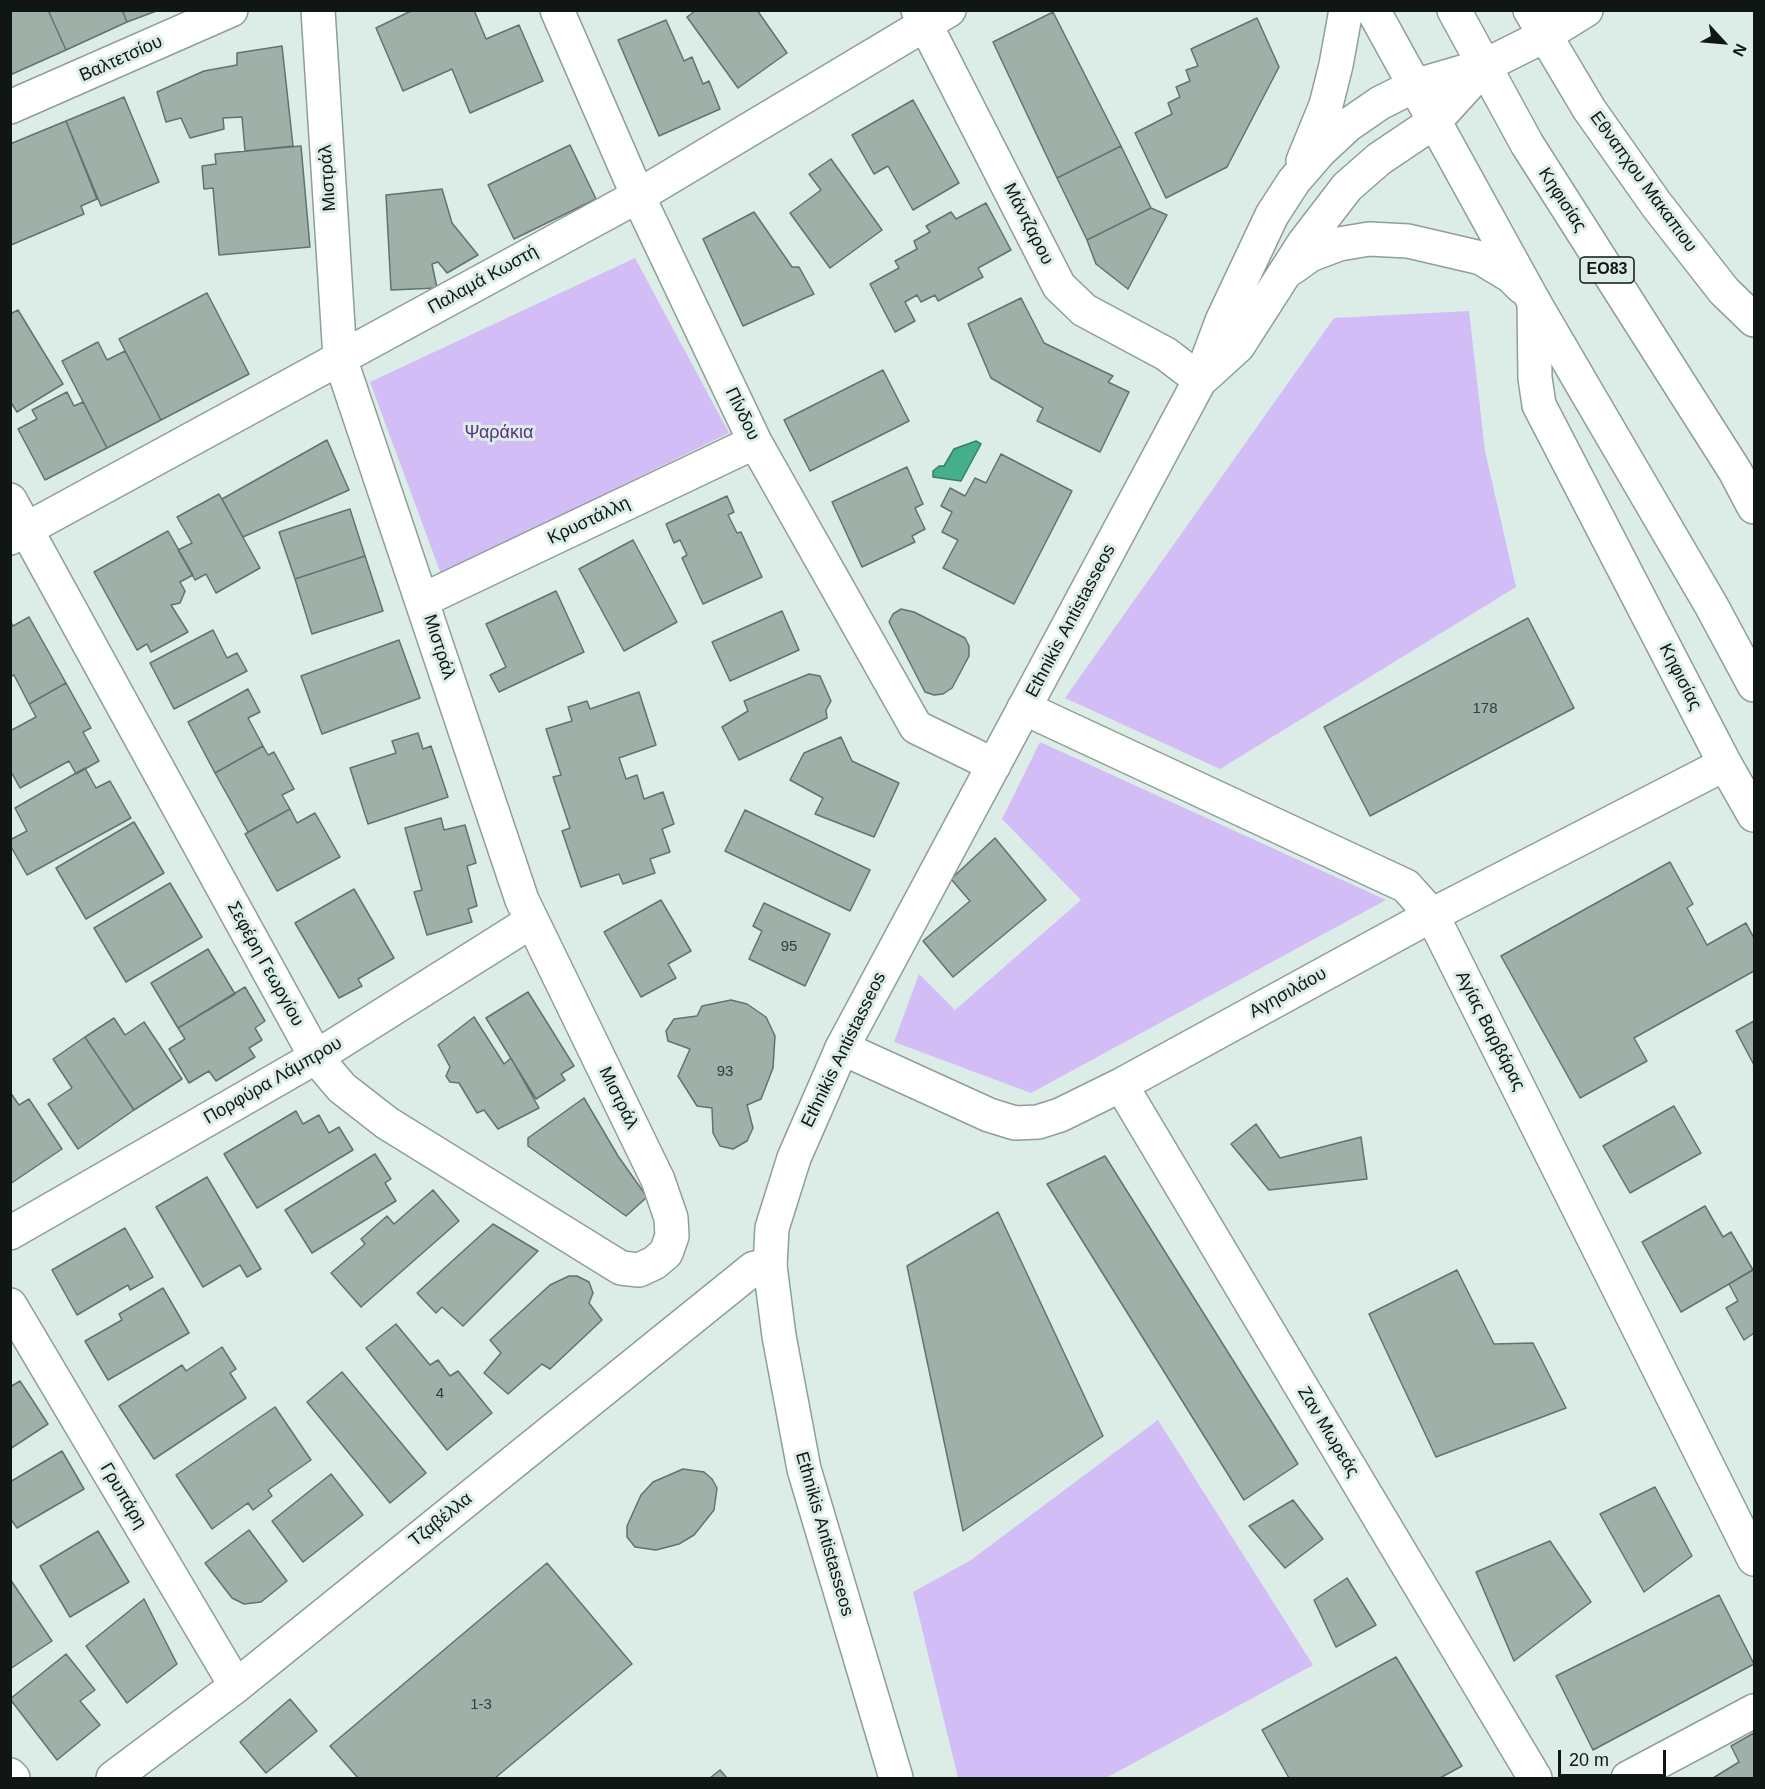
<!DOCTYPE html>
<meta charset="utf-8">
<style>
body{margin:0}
#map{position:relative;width:1765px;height:1789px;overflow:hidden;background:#dbede6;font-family:Helvetica,sans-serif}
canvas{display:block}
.frame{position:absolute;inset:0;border:12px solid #101614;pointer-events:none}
.north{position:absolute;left:1693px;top:12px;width:60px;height:60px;-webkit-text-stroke:4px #dbede6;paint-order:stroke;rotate:116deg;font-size:16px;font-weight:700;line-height:24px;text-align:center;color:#101614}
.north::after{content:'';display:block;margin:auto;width:21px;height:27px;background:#101614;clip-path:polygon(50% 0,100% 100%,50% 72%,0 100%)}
.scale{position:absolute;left:1558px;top:1750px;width:108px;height:27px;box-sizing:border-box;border:3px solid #101614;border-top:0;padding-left:8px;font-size:18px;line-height:21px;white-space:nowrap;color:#101614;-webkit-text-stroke:4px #dbede6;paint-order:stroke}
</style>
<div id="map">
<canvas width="1765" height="1789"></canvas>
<div class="frame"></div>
<div class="north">N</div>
<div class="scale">20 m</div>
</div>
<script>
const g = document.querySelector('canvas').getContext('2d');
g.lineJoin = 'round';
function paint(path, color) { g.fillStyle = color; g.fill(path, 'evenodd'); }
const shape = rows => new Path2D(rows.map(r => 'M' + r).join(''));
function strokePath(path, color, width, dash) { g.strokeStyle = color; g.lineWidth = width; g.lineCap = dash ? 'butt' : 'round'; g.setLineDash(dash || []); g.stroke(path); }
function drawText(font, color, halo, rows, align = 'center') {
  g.font = font + ' Helvetica,sans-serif'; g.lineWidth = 6; g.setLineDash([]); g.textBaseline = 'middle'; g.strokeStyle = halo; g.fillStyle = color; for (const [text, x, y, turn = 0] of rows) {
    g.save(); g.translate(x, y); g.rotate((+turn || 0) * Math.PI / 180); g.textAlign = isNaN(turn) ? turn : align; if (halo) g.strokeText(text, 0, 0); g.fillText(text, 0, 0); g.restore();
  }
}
const green = shape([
 [635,258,729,433,441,574,370,382],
 [1469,311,1485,451,1516,587,1220,769,1065,698,1334,318],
 [1040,742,1386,900,1031,1093,894,1042,919,974,955,1010,1081,900,1002,819],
 [1158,1420,1313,1665,1106,1778,958,1778,913,1592,971,1560]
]);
const water = shape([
 [976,441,981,444,961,481,933,477,933,471,939,466,944,466,954,449,976,441]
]);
const building = shape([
 [10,10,48,10,66,50,10,75,10,10],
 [48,10,122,10,127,22,66,50,48,10],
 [122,10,159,10,127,22,122,10],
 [474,10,486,39,519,25,543,81,470,113,452,69,403,91,376,28,413,10,474,10],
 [696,10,757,10,787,53,738,88,687,17,696,10],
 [1053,12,1121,146,1057,178,993,42,1053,12],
 [1257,18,1279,67,1227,167,1166,198,1135,133,1172,114,1168,103,1180,97,1176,87,1190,81,1186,70,1198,66,1191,49,1257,18],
 [666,20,684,61,692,57,703,84,709,81,720,109,659,136,618,40,666,20],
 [282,46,293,146,245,151,242,117,223,118,224,129,190,138,181,118,166,122,157,92,204,71,237,65,237,53,282,46],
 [124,97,159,182,101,206,66,121,124,97],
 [913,100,959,183,913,210,888,166,874,174,852,135,913,100],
 [66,121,97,199,81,206,84,214,11,245,10,144,66,121],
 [570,145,596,199,514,239,488,185,570,145],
 [301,146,310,247,219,255,213,188,204,189,202,166,216,164,215,154,301,146],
 [1121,146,1151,208,1087,240,1057,178,1121,146],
 [831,159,882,230,830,268,790,213,821,190,809,174,831,159],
 [442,189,452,223,478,255,447,273,438,262,432,264,437,288,391,290,386,195,442,189],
 [986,203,1011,250,978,268,983,277,938,301,935,295,921,302,917,295,905,302,915,321,895,332,870,284,899,268,895,261,917,249,914,241,930,232,926,226,951,212,956,219,986,203],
 [1151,208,1167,215,1128,289,1096,264,1087,240,1151,208],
 [754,212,792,267,799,267,814,294,743,326,703,239,754,212],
 [207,293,249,374,161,420,119,339,207,293],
 [1021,298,1044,343,1113,376,1108,382,1129,392,1100,452,1037,421,1043,408,991,378,968,324,1021,298],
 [18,310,63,384,17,412,10,401,10,314,18,310],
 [98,342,107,360,125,351,161,420,107,448,62,361,98,342],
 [883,370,909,421,810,471,784,420,883,370],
 [67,392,74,406,83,402,107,448,45,480,18,429,37,419,32,410,67,392],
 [327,440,349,490,243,537,222,499,327,440],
 [1001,454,1072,491,1014,604,943,568,958,540,942,532,952,512,941,506,950,488,965,496,975,478,986,483,1001,454],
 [907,467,923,504,915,508,925,529,912,536,915,542,862,567,832,502,907,467],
 [219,494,260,568,216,593,206,574,195,580,178,550,192,543,177,517,219,494],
 [727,496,734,512,728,515,737,533,741,532,762,577,703,604,682,558,687,555,680,540,674,543,666,524,727,496],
 [350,509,365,556,295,579,279,532,350,509],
 [168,531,193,575,180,582,185,591,183,596,180,603,171,605,188,632,151,652,147,644,137,650,94,572,168,531],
 [633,540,677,622,624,651,579,569,633,540],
 [365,556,383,611,312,634,295,579,365,556],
 [556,591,584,652,499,692,490,675,506,667,486,624,556,591],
 [901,609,914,612,965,638,969,646,969,656,952,688,943,694,934,695,925,692,889,622,893,614,901,609],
 [782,611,799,650,730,681,712,642,782,611],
 [29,617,66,683,29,704,14,675,10,677,10,620,13,626,29,617],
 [1528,618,1574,708,1370,816,1324,727,1528,618],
 [213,630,227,658,237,653,247,671,174,709,150,663,213,630],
 [399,640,420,698,322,734,301,676,399,640],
 [809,674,820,676,831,701,826,710,827,718,739,760,722,727,748,711,744,701,809,674],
 [66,683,91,728,83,732,99,761,76,774,69,761,20,788,10,770,10,731,36,717,29,704,66,683],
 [248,689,260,712,248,718,263,746,215,773,188,722,248,689],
 [639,692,656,745,619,758,626,779,637,775,644,799,663,792,674,824,662,829,670,852,650,859,655,873,623,884,619,874,581,887,562,831,570,828,553,777,561,775,546,729,572,721,568,707,587,701,590,709,639,692],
 [418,733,423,749,431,746,448,797,368,824,350,768,396,753,392,741,418,733],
 [841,737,852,761,899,783,874,837,815,814,823,798,790,780,804,753,841,737],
 [263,746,268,755,274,752,294,789,282,795,290,809,248,832,215,773,263,746],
 [85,768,96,788,110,781,131,818,27,875,10,845,10,840,27,831,15,808,85,768],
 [290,809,297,823,315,813,340,857,277,891,245,834,290,809],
 [745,810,870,870,850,911,725,851,745,810],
 [441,818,444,830,465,825,476,863,467,866,477,906,468,909,472,922,427,935,414,892,422,890,405,828,441,818],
 [134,822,164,873,86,919,56,868,134,822],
 [995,838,1046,900,953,977,923,941,970,901,951,879,995,838],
 [1670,862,1693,904,1687,908,1707,945,1746,923,1754,938,1754,971,1634,1038,1647,1061,1580,1098,1501,956,1670,862],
 [170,883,202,937,126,982,94,928,170,883],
 [354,889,394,958,358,979,362,986,339,998,295,923,354,889],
 [661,900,691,951,668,964,676,978,641,997,604,932,661,900],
 [764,903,830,934,805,986,749,959,762,931,753,926,764,903],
 [208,949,235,994,178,1028,151,983,208,949],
 [245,987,265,1021,255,1028,262,1040,249,1048,255,1057,216,1081,209,1071,189,1083,169,1049,185,1039,178,1028,245,987],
 [528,992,574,1066,561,1074,565,1080,536,1099,486,1018,528,992],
 [731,1000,747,1004,766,1017,775,1036,773,1068,761,1099,747,1105,753,1128,747,1141,733,1149,720,1146,713,1133,712,1108,697,1106,678,1076,690,1049,668,1041,666,1031,674,1019,697,1016,702,1006,731,1000],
 [474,1017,504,1064,511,1058,539,1108,498,1129,484,1110,477,1113,459,1083,450,1082,446,1076,450,1067,438,1045,474,1017],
 [114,1018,125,1035,144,1022,182,1079,134,1110,85,1037,114,1018],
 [1754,1021,1754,1065,1736,1031,1754,1021],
 [85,1037,134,1110,78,1149,48,1104,72,1088,53,1059,85,1037],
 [10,1092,19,1105,29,1099,62,1149,10,1184,10,1092],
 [584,1098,618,1156,647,1197,626,1216,528,1146,528,1138,584,1098],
 [1674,1106,1701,1153,1630,1193,1603,1146,1674,1106],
 [296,1111,303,1124,319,1115,329,1133,339,1127,353,1150,257,1208,224,1154,296,1111],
 [1256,1124,1280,1158,1361,1137,1367,1179,1269,1190,1231,1144,1256,1124],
 [375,1154,391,1179,385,1183,396,1201,312,1253,285,1210,375,1154],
 [1105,1156,1298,1464,1244,1500,1047,1184,1105,1156],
 [207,1177,261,1269,247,1277,240,1265,203,1287,156,1207,207,1177],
 [433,1190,459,1221,361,1307,331,1273,365,1244,361,1239,387,1216,394,1224,433,1190],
 [1705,1206,1723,1237,1731,1232,1753,1270,1681,1312,1642,1242,1705,1206],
 [998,1212,1103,1436,963,1531,907,1266,998,1212],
 [493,1224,538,1251,463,1326,442,1307,436,1313,417,1293,493,1224],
 [125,1228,153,1277,130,1290,128,1285,77,1315,52,1270,125,1228],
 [1754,1269,1754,1333,1744,1340,1726,1308,1738,1301,1729,1284,1754,1269],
 [1457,1270,1494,1344,1533,1343,1566,1408,1436,1457,1369,1314,1457,1270],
 [569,1276,577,1276,589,1282,593,1293,589,1303,602,1320,550,1369,542,1364,508,1394,484,1373,501,1353,490,1340,550,1285,569,1276],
 [163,1288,189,1333,108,1380,85,1341,122,1320,119,1314,163,1288],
 [396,1324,430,1365,438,1360,450,1376,458,1371,492,1413,447,1450,366,1348,396,1324],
 [222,1347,236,1369,230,1373,246,1398,154,1459,119,1406,182,1365,186,1371,222,1347],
 [342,1372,426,1473,390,1503,307,1402,342,1372],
 [20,1381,48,1424,10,1449,10,1387,20,1381],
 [275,1407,311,1460,268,1490,272,1496,253,1510,248,1503,212,1529,176,1475,275,1407],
 [62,1451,84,1489,17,1528,10,1518,10,1482,62,1451],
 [683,1469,704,1472,712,1479,717,1488,714,1510,694,1535,679,1544,656,1550,635,1547,627,1537,627,1526,641,1495,653,1482,683,1469],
 [331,1474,363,1515,303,1562,272,1521,331,1474],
 [1655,1487,1692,1556,1644,1592,1600,1514,1655,1487],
 [1293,1500,1323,1539,1285,1568,1249,1526,1293,1500],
 [249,1530,287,1581,261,1602,244,1604,232,1598,205,1563,249,1530],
 [98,1531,129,1582,70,1617,40,1566,98,1531],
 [1550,1541,1591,1602,1514,1661,1476,1572,1550,1541],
 [547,1563,632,1664,495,1778,358,1778,330,1746,547,1563],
 [1347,1578,1376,1625,1336,1647,1314,1600,1347,1578],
 [10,1579,52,1641,10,1669,10,1579],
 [1719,1595,1754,1664,1593,1750,1556,1676,1719,1595],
 [144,1599,177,1664,127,1703,86,1646,144,1599],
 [66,1654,95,1690,80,1701,100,1725,57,1760,10,1699,66,1654],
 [1396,1657,1462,1766,1440,1778,1289,1778,1262,1730,1396,1657],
 [290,1699,317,1731,266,1773,240,1742,290,1699],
 [1754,1733,1754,1778,1713,1778,1739,1762,1731,1746,1754,1733],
 [720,1770,727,1778,710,1778,720,1770]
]);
const minor = shape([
 [557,10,638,196,755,442,916,727,994,765],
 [918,10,1059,286,1084,310,1166,354,1200,380],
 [1530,10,1589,109,1656,204,1724,291,1754,320],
 [1486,65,1544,36,1586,10],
 [10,107,231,10],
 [1534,302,1535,378,1539,405,1725,764,1754,815],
 [10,500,316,1057,330,1074,342,1088,387,1123,621,1268,639,1270,654,1263,666,1253,672,1236,671,1218,658,1180,522,900,340,358,318,10],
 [10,538,638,196,949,10],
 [423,600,755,442],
 [1024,708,1406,886,1432,915,1754,1559],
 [842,1048,989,1115,1015,1123,1038,1122,1060,1115,1121,1085,1432,915,1725,764],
 [1121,1085,1535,1778],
 [10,1233,316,1057,532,921],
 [10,1305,236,1686],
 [10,1775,13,1778],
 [113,1778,236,1686,754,1268,770,1266],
 [1628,1778,1754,1711]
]);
const major = shape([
 [1373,10,1534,302,1711,605,1754,685],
 [1454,10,1527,144,1735,471,1754,507],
 [1303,161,1326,105,1336,65,1346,10],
 [1292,268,1310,255,1339,244,1369,239,1408,241,1481,258,1511,276,1522,287],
 [1204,377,1238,346,1304,243,1347,187,1379,159,1434,122,1486,65],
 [896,1778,804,1469,779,1336,770,1266,772,1228,794,1158,842,1048,1200,380,1222,321,1272,215,1294,181,1320,151,1348,125,1380,103,1414,86,1486,65]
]);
const numberNames = [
 ["178",1485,709],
 ["95",789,947],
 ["93",725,1072],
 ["4",440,1394],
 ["1-3",481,1705]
];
const shields = [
 [1607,270,54]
];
const shieldNames = [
 ["ΕΟ83",1607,270]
];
const streetNames = [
 ["Βαλτετσίου",121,59,-24],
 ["Μιστράλ",328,178,-94],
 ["Εθναπχου Μακαπιου",1643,182,54],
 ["Κηφισίας",1562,200,57],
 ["Μάντζαρου",1028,224,63],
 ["Παλαμά Κωστή",483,280,-29],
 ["Πίνδου",742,414,64],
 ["Κρυστάλλη",589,521,-25],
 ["Ethnikis Antistasseos",1071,621,-62],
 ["Μιστράλ",439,647,72],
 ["Κηφισίας",1680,677,63],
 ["Σεφέρη Γεωργίου",265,964,61],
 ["Αγησιλάου",1288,993,-29],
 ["Αγίας Βαρβάρας",1490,1031,63],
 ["Ethnikis Antistasseos",844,1050,-64],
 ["Πορφύρα Λάμπρου",273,1081,-30],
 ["Μιστράλ",618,1098,64],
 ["Ζαν Μωρεάς",1328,1432,59],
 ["Γρυπάρη",123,1496,59],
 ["Τζαβέλλα",441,1520,-39],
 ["Ethnikis Antistasseos",824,1534,74]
];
const parkNames = [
 ["Ψαράκια",499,433]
];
paint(green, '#d3bdf6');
paint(water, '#45ae8d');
strokePath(water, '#358069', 1.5);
paint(building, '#9eb0a8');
strokePath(building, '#62726c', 1.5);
strokePath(minor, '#8e9f98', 36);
strokePath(major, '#8e9f98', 36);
strokePath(minor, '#fff', 33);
strokePath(major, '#fff', 33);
drawText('15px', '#343c39', null, numberNames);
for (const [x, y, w] of shields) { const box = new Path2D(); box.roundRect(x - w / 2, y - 13, w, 26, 4.5); g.fillStyle = '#dbede6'; g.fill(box); strokePath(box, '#101614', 1.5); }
drawText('bold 16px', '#101614', null, shieldNames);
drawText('18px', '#101614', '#dbede6', streetNames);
drawText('18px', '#5a3187', '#dbede6', parkNames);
</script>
